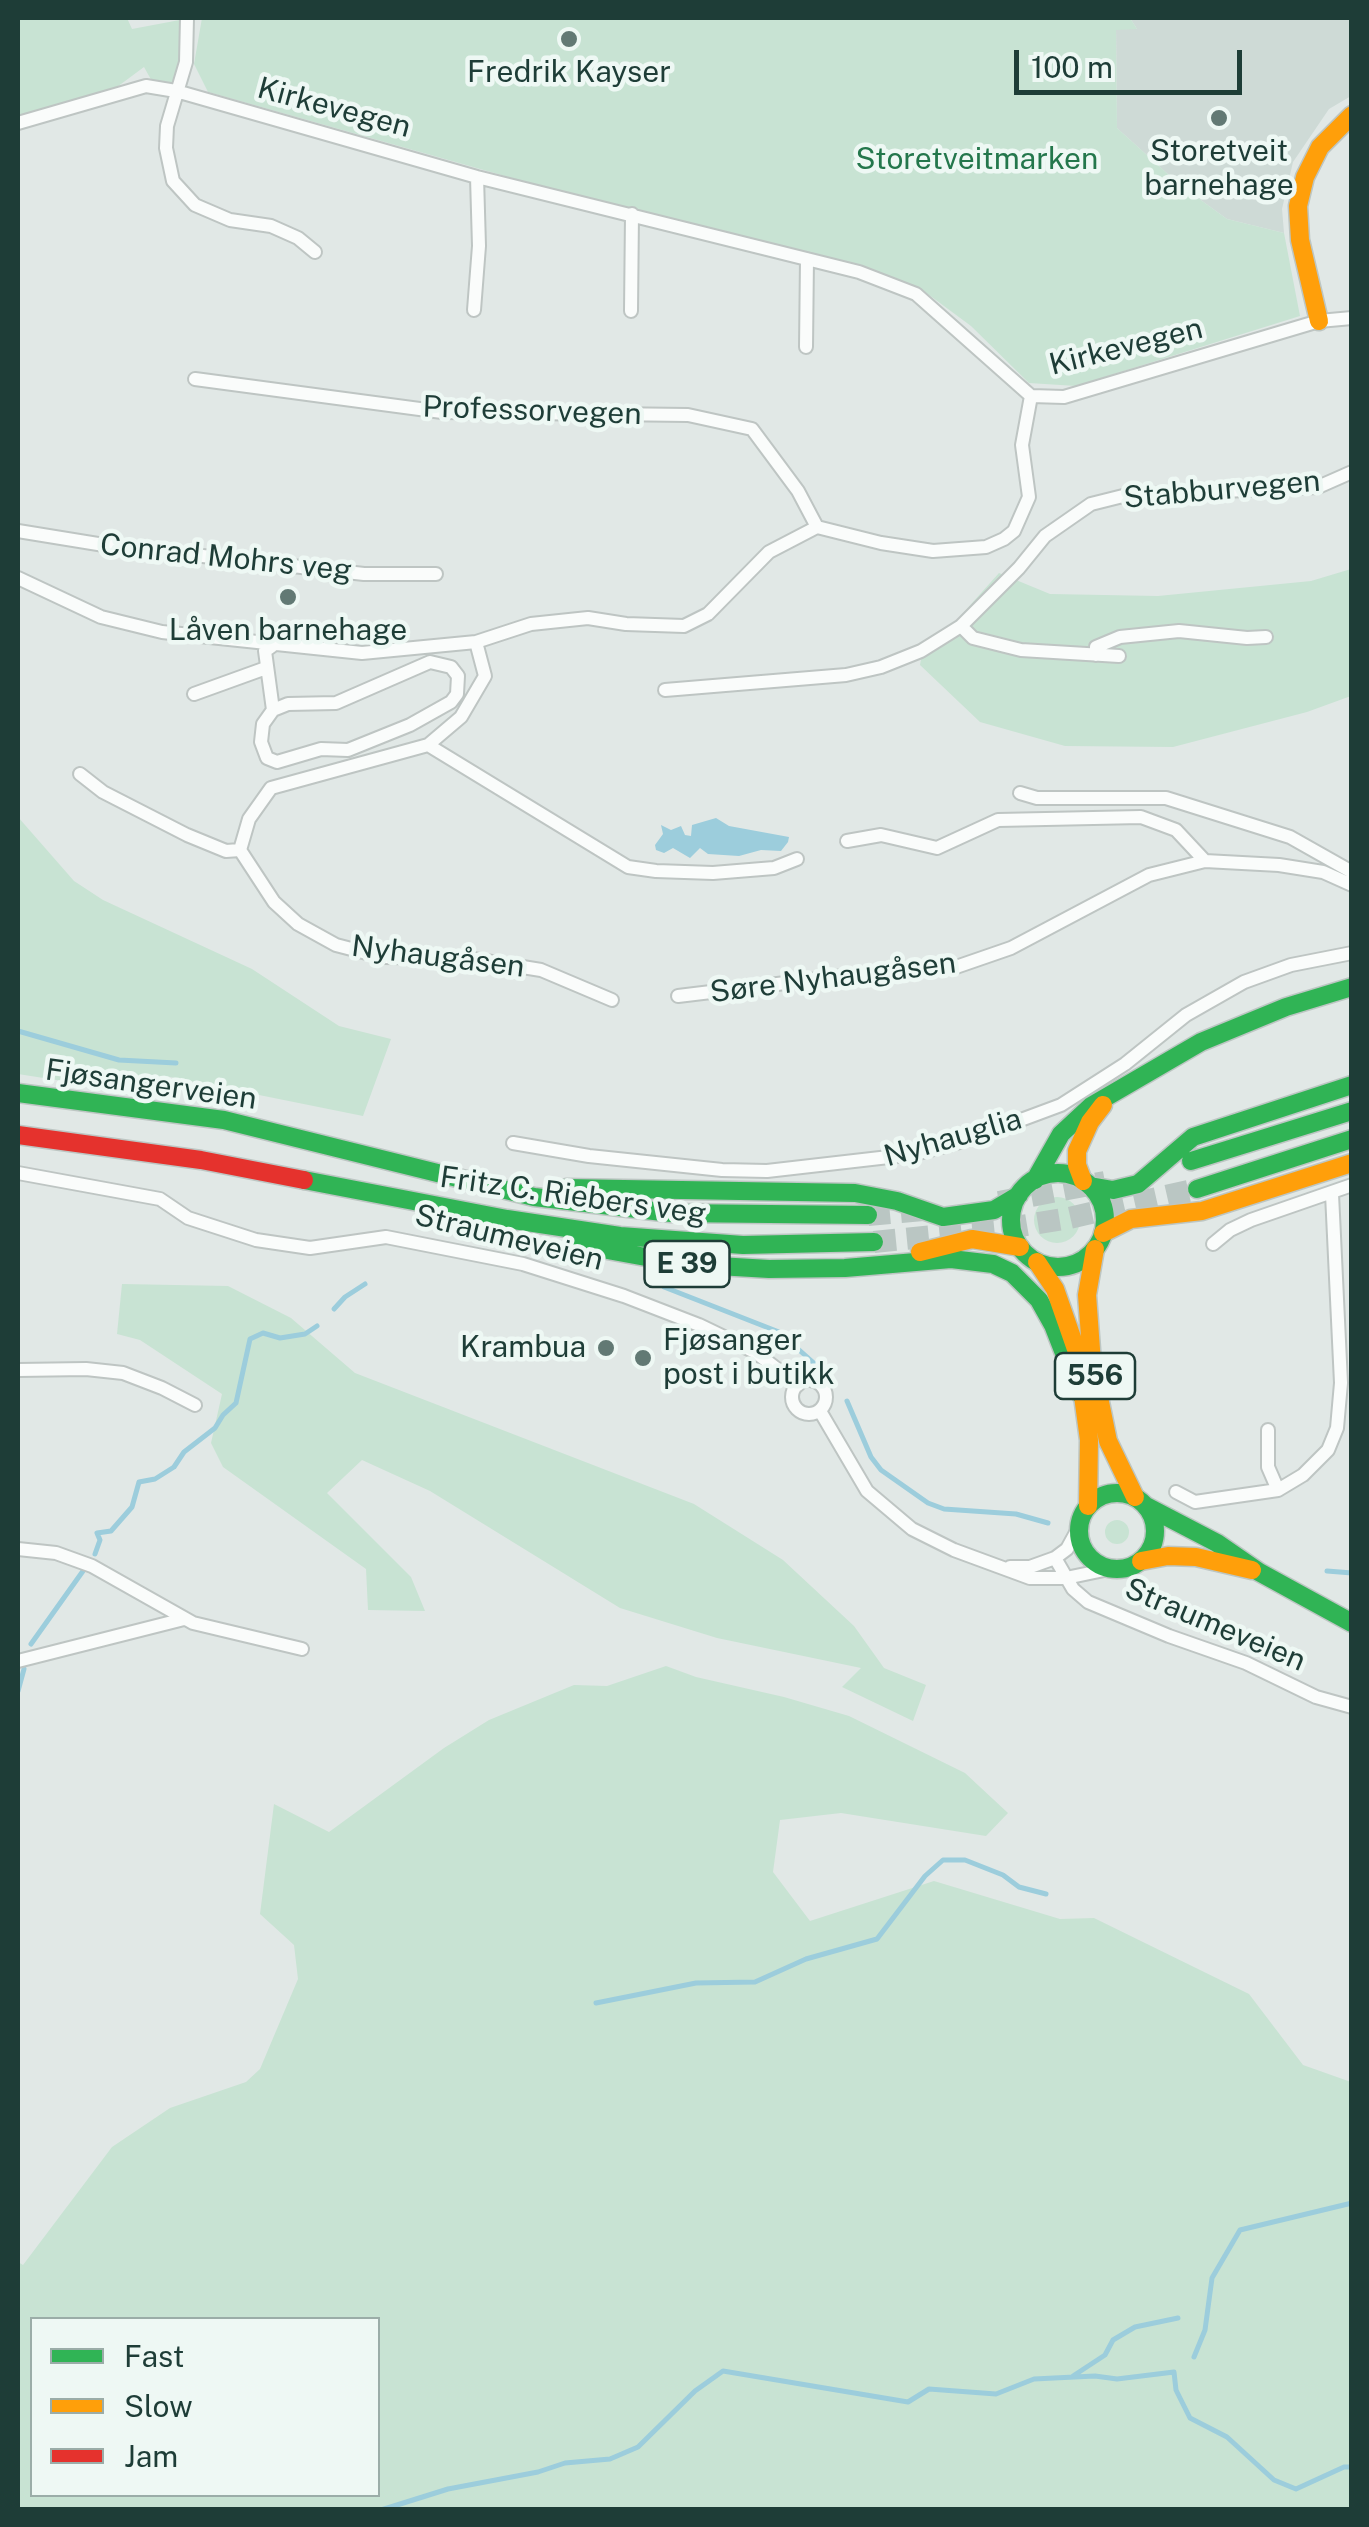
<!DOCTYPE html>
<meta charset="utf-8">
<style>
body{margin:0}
#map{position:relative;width:1369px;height:2527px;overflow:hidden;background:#e1e8e6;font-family:"Public Sans",sans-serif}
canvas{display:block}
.frame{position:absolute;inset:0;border:20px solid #1e3d37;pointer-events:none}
.legend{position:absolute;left:30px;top:2317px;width:350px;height:180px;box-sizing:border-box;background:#eef8f4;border:2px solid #9bada8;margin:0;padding:12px 18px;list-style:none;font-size:30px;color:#1e3d37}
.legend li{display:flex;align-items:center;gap:20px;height:50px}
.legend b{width:50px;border:2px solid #9bada8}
.scale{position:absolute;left:1014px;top:50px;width:228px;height:45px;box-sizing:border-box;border:5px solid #1e3d37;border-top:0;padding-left:12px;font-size:30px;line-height:35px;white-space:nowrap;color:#1e3d37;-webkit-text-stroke:8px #eef8f4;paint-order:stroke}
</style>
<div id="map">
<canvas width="1369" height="2527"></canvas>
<div class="frame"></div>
<ul class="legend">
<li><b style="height:12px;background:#30b455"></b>Fast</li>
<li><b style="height:12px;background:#ff9f0a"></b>Slow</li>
<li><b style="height:12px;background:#e5322d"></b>Jam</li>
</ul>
<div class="scale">100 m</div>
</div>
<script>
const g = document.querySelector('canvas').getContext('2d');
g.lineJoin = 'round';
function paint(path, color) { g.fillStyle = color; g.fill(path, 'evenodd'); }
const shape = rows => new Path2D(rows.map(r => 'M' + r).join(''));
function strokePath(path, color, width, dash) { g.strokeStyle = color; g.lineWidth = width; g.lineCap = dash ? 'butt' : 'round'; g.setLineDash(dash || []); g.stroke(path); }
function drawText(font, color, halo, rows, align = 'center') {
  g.font = font + ' "Public Sans",sans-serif'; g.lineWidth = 9; g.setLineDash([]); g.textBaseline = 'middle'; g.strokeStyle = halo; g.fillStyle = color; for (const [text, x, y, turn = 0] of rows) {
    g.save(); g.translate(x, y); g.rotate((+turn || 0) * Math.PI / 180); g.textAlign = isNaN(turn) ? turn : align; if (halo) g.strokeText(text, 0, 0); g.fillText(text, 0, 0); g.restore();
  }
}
const built = shape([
 [1130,18,1351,18,1351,96,1329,109,1293,162,1282,209,1284,233,1227,219,1180,185,1117,128,1116,29,1137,29]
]);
const green = shape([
 [18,18,127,18,132,29,185,19,180,89,158,92,144,67,117,87,18,117],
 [202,18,1130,18,1137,29,1116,30,1117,128,1180,185,1227,219,1284,233,1300,316,1076,386,1029,383,971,326,921,289,758,241,572,195,208,92,194,64],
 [1351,569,1351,696,1307,712,1173,747,1065,746,980,722,920,665,923,648,955,622,999,573,1050,594,1158,596,1311,581],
 [18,817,74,881,103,900,252,969,339,1026,391,1039,363,1116,165,1076,152,1095,18,1074],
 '1034 1220a23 23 0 1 1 46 0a23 23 0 1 1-46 0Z',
 [122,1284,228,1286,291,1318,355,1373,694,1504,783,1560,854,1626,884,1668,926,1685,913,1721,842,1687,861,1668,717,1638,620,1608,430,1491,362,1460,327,1493,411,1577,425,1611,368,1610,366,1569,223,1467,211,1443,222,1394,140,1340,117,1334],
 '1105 1532a12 12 0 1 1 24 0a12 12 0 1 1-24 0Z',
 [666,1666,696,1677,784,1697,849,1716,965,1773,1008,1813,986,1836,841,1813,780,1820,773,1872,810,1921,934,1881,1060,1919,1094,1918,1249,1994,1303,2065,1351,2082,1351,2509,18,2509,18,2262,23,2265,112,2147,170,2108,246,2082,260,2069,298,1979,294,1945,260,1914,274,1804,329,1832,444,1748,489,1720,574,1685,607,1686],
 [32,2320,378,2320,378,2494,32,2494]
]);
const water = shape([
 [716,818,729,826,789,837,788,842,781,851,761,850,739,856,708,854,700,848,690,858,673,848,664,853,656,850,655,845,663,834,661,825,671,830,681,826,685,835,691,836,692,825]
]);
const stream = shape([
 [18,1031,119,1060,176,1063],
 [664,1287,779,1332,816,1365],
 [334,1309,345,1297,365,1284],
 [847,1401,871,1457,881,1470,928,1503,944,1509,1016,1514,1048,1523],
 [95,1554,100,1540,97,1533,111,1531,132,1507,139,1482,155,1479,174,1467,184,1452,215,1428,223,1415,236,1403,250,1339,263,1333,280,1338,305,1334,317,1326],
 [1327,1571,1352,1573],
 [31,1644,83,1571],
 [18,1691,24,1669],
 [1352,1982,1352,1986],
 [596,2003,696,1983,755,1982,806,1959,877,1939,925,1876,943,1860,965,1860,1003,1875,1019,1887,1046,1894],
 [1194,2357,1205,2330,1212,2278,1240,2230,1352,2203],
 [1073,2376,1105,2355,1113,2340,1135,2327,1178,2318],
 [381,2510,448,2489,538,2472,565,2463,610,2459,638,2447,695,2391,723,2371,908,2402,929,2389,996,2394,1034,2379,1095,2376,1117,2379,1174,2372,1176,2390,1190,2418,1227,2437,1274,2480,1296,2489,1344,2467,1352,2467]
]);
const highwayTunnel = shape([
 [999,1202,1105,1182],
 [868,1215,923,1210],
 [874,1242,1003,1229,1069,1218,1197,1189]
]);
const street = shape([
 [187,18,186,62,167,126,166,148,173,181,195,205,230,220,271,226,298,238,315,252],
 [18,123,146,86,176,91,477,177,859,272,916,294,1031,396,1064,397,1319,321,1352,318],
 [474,310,479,246,477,177],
 [631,311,632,214],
 [806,347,807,259],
 [195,379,442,412,688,415,752,429,798,491,817,527],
 [18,531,104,545,364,574,436,574],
 [18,578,101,617,162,632,362,653,476,642,531,624,588,618,626,624,684,626,708,614,769,552,817,527,881,543,933,551,986,547,1004,539,1014,531,1029,497,1022,445,1031,396],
 [961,626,973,638,1021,650,1119,656],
 [476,642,485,676,461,717,428,745,271,788,249,819,240,850,274,902,298,924,336,945,382,957,467,958,541,970,612,1000],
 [272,646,265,651,273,710,263,724,261,742,267,758,277,762,321,749,348,750,410,725,451,702,457,694,458,676,451,667,430,662,336,703,288,704,273,710],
 [1096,655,1096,647,1120,637,1179,631,1247,638,1266,637],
 [665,690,846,675,881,667,921,651,961,626,1019,568,1045,536,1091,504,1127,495,1318,487,1352,472],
 [194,694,266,668],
 [428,745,628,867,656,871,713,873,774,868,797,859],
 [80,774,103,792,187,835,226,851,240,850],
 [1020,793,1037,798,1166,798,1290,837,1352,872],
 [847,841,881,835,937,848,998,820,1141,817,1176,830,1205,861],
 [678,996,893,970,956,967,1011,948,1149,875,1205,861,1279,865,1323,872,1352,885],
 [513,1143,589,1156,722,1170,767,1171,915,1154,967,1140,1061,1105,1125,1064,1186,1015,1244,982,1291,965,1352,953],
 [18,1173,160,1199,188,1218,256,1240,310,1248,386,1237,523,1264,624,1296,699,1325,755,1352,798,1385],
 [1213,1244,1230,1230,1251,1220,1352,1185],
 [18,1370,86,1369,123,1373,162,1388,195,1405],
 '792 1397a17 17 0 1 1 34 0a17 17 0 1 1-34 0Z',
 [820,1411,867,1491,912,1529,954,1550,1030,1578,1066,1578,1109,1569],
 [1268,1430,1268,1467,1278,1490],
 [1176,1492,1195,1502,1278,1490,1303,1475,1328,1450,1337,1428,1341,1383,1332,1194],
 [18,1549,56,1553,92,1566,193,1623,302,1649],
 [1055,1558,1073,1589,1088,1602,1169,1636,1246,1663,1316,1697,1352,1707],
 [1010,1567,1030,1567,1055,1558,1067,1549,1078,1529],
 [18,1661,184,1619]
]);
const fast = shape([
 [18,1093,224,1120,534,1197,671,1213,868,1215],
 [1191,1161,1352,1111],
 '1011 1220a47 47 0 1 1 94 0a47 47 0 1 1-94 0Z',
 [304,1180,507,1219,620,1236,743,1245,874,1242],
 [1035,1180,1061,1134,1091,1106,1201,1042,1286,1007,1352,987],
 [1090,1186,1113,1190,1138,1184,1193,1137,1352,1085],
 [566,1188,855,1193,897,1201,943,1217,994,1210,1019,1195],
 [1197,1189,1352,1139],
 [580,1245,684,1264,769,1269,845,1268,951,1259,993,1264,1012,1273,1039,1300,1053,1325,1080,1394],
 '1079 1531a38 38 0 1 1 76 0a38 38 0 1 1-76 0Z',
 [1146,1506,1217,1543,1259,1572,1352,1623]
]);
const slow = shape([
 [1319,321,1300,240,1298,206,1305,177,1320,147,1352,115],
 [1083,1181,1077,1165,1077,1151,1090,1122,1103,1105],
 [1103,1233,1131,1219,1202,1211,1352,1163],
 [1095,1249,1087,1295,1092,1363,1108,1441,1135,1497],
 [920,1252,972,1239,1020,1247],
 [1037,1262,1055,1289,1077,1352,1089,1440,1088,1506],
 [1141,1561,1168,1556,1196,1557,1252,1570]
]);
const jam = shape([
 [18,1135,201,1160,304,1180]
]);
const markers = [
 [569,39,10,"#627974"],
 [1219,118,10,"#627974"],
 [288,597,10,"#627974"],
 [606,1348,10,"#627974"],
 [643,1358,10,"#627974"]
];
const shields = [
 [687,1264,85],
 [1095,1376,80]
];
const shieldNames = [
 ["E 39",687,1264],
 ["556",1095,1376]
];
const poiNames = [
 ["Fredrik Kayser",569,73],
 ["Storetveit",1219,152],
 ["barnehage",1219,186],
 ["Låven barnehage",288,631],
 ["Fjøsanger",663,1341,"left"],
 ["post i butikk",663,1375,"left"],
 ["Krambua",586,1348,"right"]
];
const streetNames = [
 ["Kirkevegen",334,108,15],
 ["Kirkevegen",1126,347,-14],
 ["Professorvegen",532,411,2],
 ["Stabburvegen",1222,490,-5],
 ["Conrad Mohrs veg",226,558,6],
 ["Nyhaugåsen",438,957,7],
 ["Søre Nyhaugåsen",833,978,-7],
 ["Fjøsangerveien",151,1085,8],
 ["Nyhauglia",953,1138,-16],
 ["Fritz C. Riebers veg",573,1196,8],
 ["Straumeveien",509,1238,14],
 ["Straumeveien",1215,1625,23]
];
const parkNames = [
 ["Storetveitmarken",977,160]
];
paint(built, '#cedad6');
paint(green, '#c8e3d3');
paint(water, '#9ccddc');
strokePath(stream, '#9ccddc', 5);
strokePath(highwayTunnel, '#bac6c3', 22, [22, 11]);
strokePath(street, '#bec5c3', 16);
strokePath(fast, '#bdc6c3', 21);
strokePath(slow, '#bdc6c3', 21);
strokePath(jam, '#bdc6c3', 21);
strokePath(street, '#fafcfb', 12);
strokePath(fast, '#30b455', 18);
strokePath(slow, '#ff9f0a', 18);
strokePath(jam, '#e5322d', 18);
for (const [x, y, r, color] of markers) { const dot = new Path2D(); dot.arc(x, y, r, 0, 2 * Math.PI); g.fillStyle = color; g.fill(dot); strokePath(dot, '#eef8f4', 4); }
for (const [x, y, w] of shields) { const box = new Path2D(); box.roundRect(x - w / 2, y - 23, w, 46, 8); g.fillStyle = '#eef8f4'; g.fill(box); strokePath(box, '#1e3d37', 2.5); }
drawText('bold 28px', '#1e3d37', null, shieldNames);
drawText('30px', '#1e3d37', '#eef8f4', poiNames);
drawText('30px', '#1e3d37', '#eef8f4', streetNames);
drawText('30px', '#24774c', '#eef8f4', parkNames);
</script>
